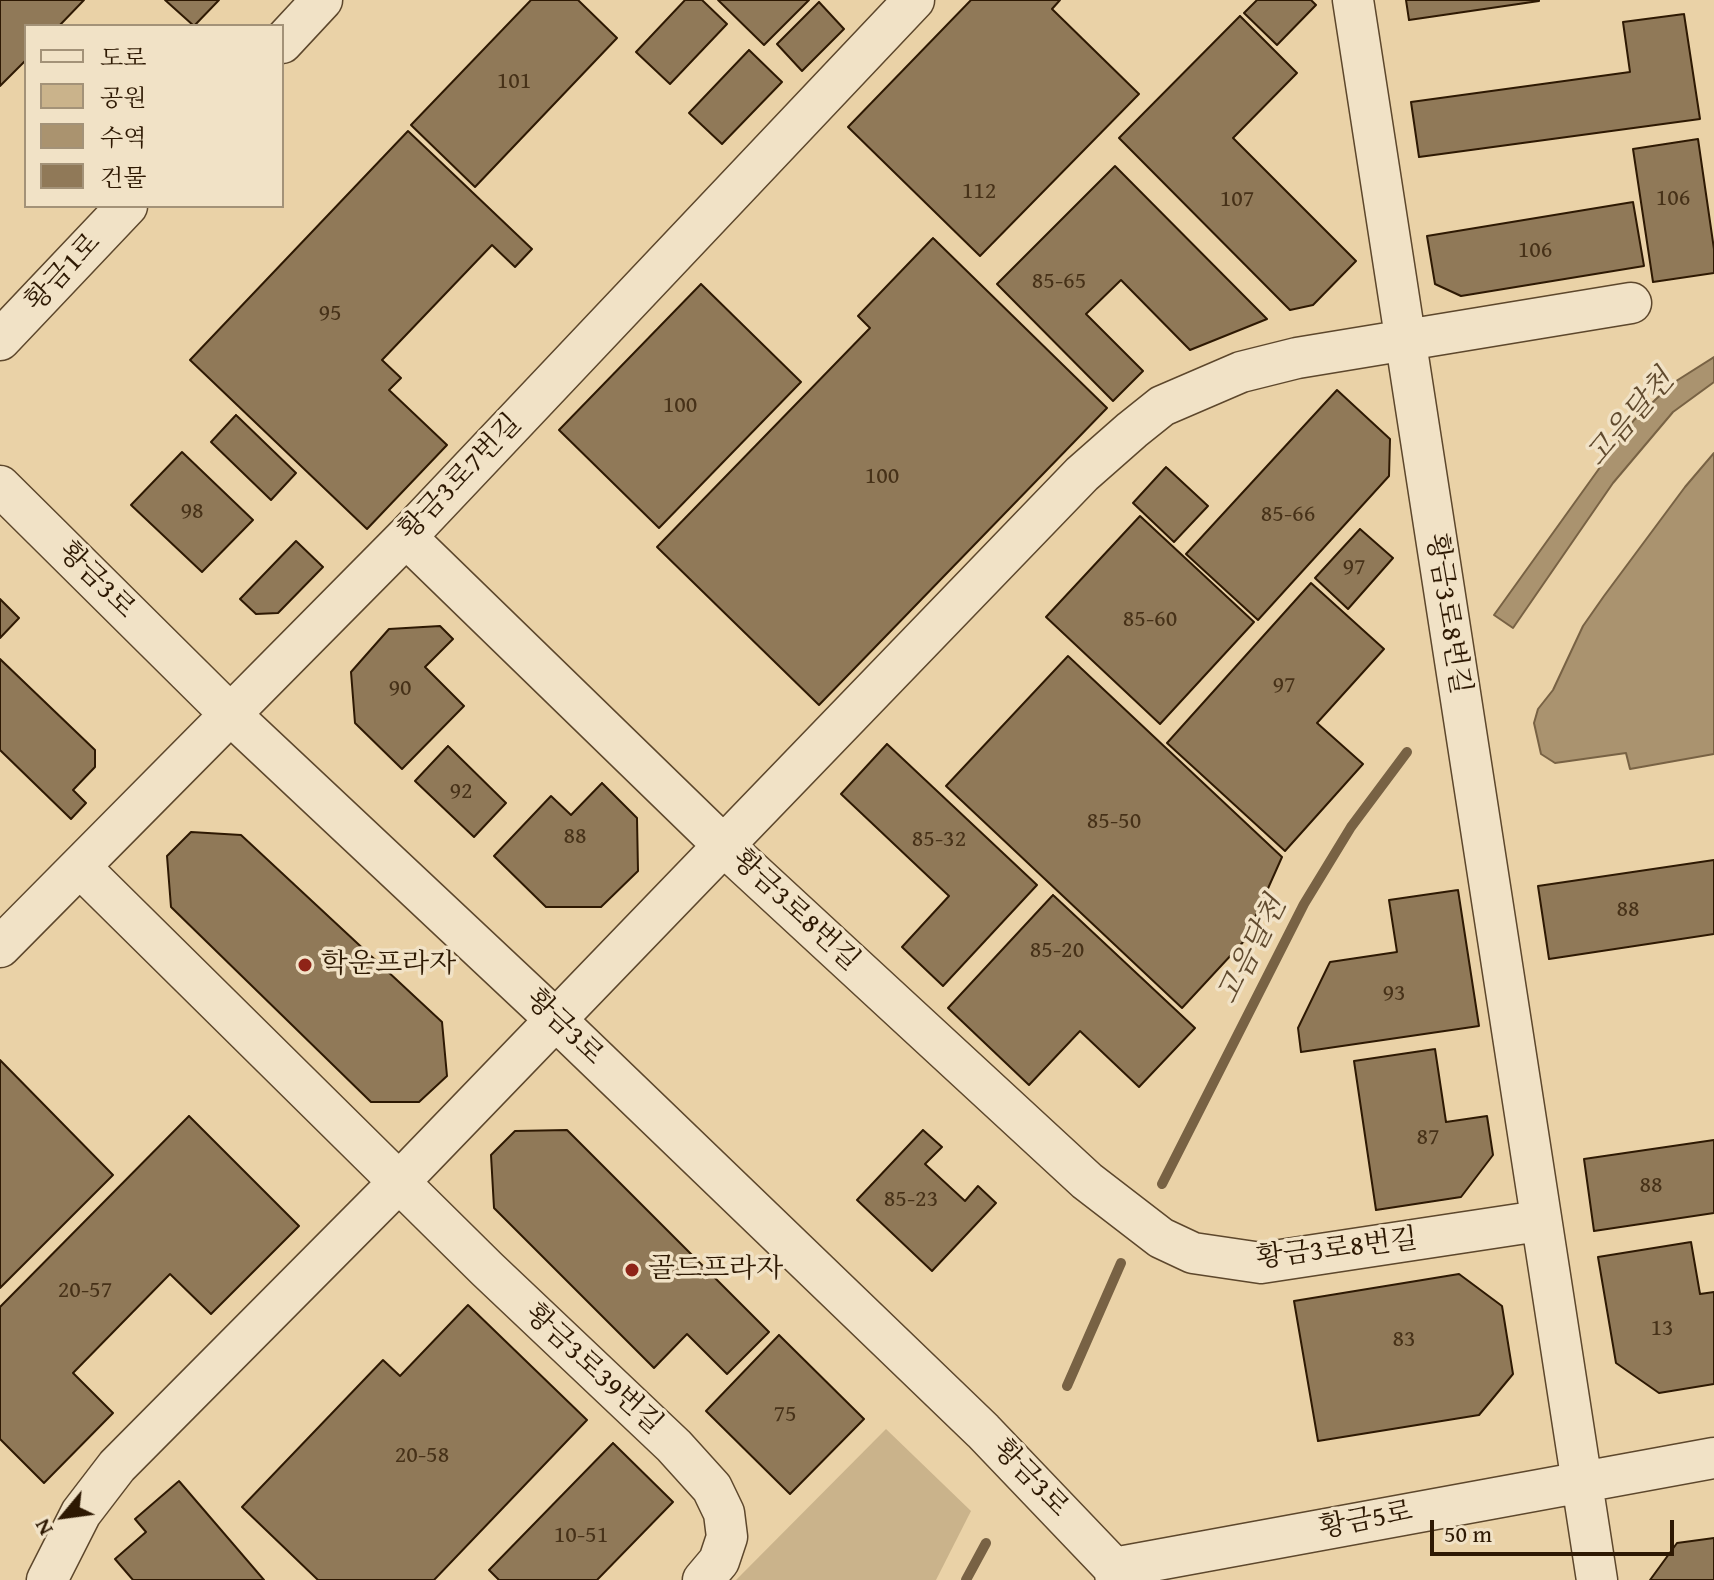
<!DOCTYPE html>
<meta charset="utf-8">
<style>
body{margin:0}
#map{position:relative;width:1714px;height:1580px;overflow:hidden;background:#ead2a7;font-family:"Gentium Book Plus","Noto Serif KR",serif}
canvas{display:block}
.legend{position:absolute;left:24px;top:24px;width:260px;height:184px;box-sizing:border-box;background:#f1e2c6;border:2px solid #a39278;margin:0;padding:10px 14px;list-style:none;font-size:24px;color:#2e1903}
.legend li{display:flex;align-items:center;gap:16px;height:40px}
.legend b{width:40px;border:2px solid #a39278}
.north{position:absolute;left:24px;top:1476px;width:80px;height:80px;-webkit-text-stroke:6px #f1e2c6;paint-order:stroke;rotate:241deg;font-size:22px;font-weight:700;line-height:32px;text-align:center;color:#2e1903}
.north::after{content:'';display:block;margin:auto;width:28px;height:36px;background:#2e1903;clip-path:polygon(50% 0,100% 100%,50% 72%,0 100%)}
.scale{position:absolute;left:1430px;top:1520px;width:244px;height:36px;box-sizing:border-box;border:4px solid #2e1903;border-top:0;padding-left:10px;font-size:24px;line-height:28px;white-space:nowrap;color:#2e1903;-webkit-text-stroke:6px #f1e2c6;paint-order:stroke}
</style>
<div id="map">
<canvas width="1714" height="1580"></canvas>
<ul class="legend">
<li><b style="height:10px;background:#f1e2c6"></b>도로</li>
<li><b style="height:22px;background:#cab38b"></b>공원</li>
<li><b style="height:22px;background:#aa936f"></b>수역</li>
<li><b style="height:22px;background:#907958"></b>건물</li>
</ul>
<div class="north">N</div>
<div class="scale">50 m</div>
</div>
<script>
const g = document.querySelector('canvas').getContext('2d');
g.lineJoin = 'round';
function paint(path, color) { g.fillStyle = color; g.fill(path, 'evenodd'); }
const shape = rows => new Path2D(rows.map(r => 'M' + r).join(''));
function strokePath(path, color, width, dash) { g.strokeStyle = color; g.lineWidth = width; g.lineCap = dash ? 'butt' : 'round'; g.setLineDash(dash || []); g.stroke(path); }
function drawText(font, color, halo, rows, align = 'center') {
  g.font = font + ' "Gentium Book Plus","Noto Serif KR",serif'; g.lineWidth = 7; g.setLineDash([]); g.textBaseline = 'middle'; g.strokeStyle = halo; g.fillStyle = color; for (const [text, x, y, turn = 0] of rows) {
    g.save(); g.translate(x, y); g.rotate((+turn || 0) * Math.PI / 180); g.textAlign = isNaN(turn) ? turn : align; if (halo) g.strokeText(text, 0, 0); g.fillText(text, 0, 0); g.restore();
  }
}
const green = shape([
 [886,1429,971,1511,936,1580,736,1580]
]);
const water = shape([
 [1714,357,1714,382,1673,412,1613,483,1513,628,1494,615,1634,420,1673,383,1714,357],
 [1714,453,1714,754,1630,769,1626,753,1555,763,1541,754,1534,723,1538,709,1553,690,1583,626,1604,596,1685,487,1714,453]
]);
const stream = shape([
 [1162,1184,1304,904,1351,827,1407,752],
 [1067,1386,1121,1263],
 [966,1580,986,1543]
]);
const building = shape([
 [0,0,84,0,59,26,26,26,26,60,0,86,0,0],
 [165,0,219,0,194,26,165,0],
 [531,0,578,0,617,38,475,187,411,125,531,0],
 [685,0,702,0,727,24,670,84,636,52,685,0],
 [718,0,809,0,764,45,718,0],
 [971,0,1060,0,1052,9,1139,94,980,256,848,127,971,0],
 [1257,0,1311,0,1316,5,1277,45,1244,13,1257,0],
 [1406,0,1539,0,1539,1,1409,20,1406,0],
 [819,2,844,29,802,71,777,44,819,2],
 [1684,14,1700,119,1419,157,1411,102,1630,72,1623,22,1684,14],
 [1240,16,1297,73,1233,138,1356,261,1313,305,1290,310,1119,138,1240,16],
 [749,50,782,82,722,144,689,113,749,50],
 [408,131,532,249,515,267,492,245,382,360,401,378,389,390,447,445,367,529,190,360,408,131],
 [1698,139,1714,249,1714,273,1653,282,1633,149,1698,139],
 [1115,166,1267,319,1190,350,1121,280,1086,314,1143,371,1113,401,997,284,1115,166],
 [1633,202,1644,266,1461,296,1435,284,1427,236,1633,202],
 [933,238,1107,408,819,705,657,547,870,328,858,316,933,238],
 [701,284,801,382,659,528,559,430,701,284],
 [1337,390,1390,439,1389,476,1258,620,1186,554,1337,390],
 [236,415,296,473,271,500,211,442,236,415],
 [182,452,253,520,202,572,131,505,182,452],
 [1166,467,1208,506,1174,542,1133,503,1166,467],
 [1140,516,1254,622,1160,724,1046,617,1140,516],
 [1360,529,1393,558,1348,609,1315,578,1360,529],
 [296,541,323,567,278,613,256,614,240,599,296,541],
 [1311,583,1384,649,1317,723,1363,764,1285,851,1167,743,1311,583],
 [0,599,19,618,0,638,0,599],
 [440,626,453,639,425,667,464,706,402,769,355,723,351,672,389,629,440,626],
 [1068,656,1282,857,1245,940,1182,1008,946,786,1068,656],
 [0,659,95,750,95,767,73,790,86,803,71,819,0,750,0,659],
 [887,744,1037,885,943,986,902,947,949,896,841,794,887,744],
 [448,746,506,803,474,837,415,781,448,746],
 [602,783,637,818,638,871,601,907,546,907,494,856,551,796,571,815,602,783],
 [191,832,241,835,442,1022,447,1076,419,1102,371,1102,171,907,167,856,191,832],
 [1714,860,1714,934,1549,959,1538,886,1714,860],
 [1458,890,1479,1026,1301,1052,1298,1028,1330,962,1397,952,1389,900,1458,890],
 [1053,895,1195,1028,1139,1087,1080,1031,1029,1085,948,1008,1053,895],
 [1435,1049,1446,1122,1487,1116,1493,1155,1461,1197,1376,1210,1354,1061,1435,1049],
 [0,1060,113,1175,0,1288,0,1060],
 [189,1116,299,1226,211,1314,170,1274,73,1373,113,1413,44,1483,0,1439,0,1307,189,1116],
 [567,1130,769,1332,727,1374,687,1334,654,1368,494,1208,491,1155,515,1131,567,1130],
 [923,1130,942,1147,925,1164,965,1201,978,1186,996,1203,932,1271,857,1200,923,1130],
 [1714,1140,1714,1213,1594,1231,1584,1159,1714,1140],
 [1691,1242,1700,1294,1714,1292,1714,1384,1659,1393,1616,1363,1598,1257,1691,1242],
 [1459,1274,1502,1306,1513,1374,1479,1415,1318,1441,1294,1301,1459,1274],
 [468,1305,587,1420,434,1580,318,1580,242,1507,383,1360,400,1376,468,1305],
 [779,1335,864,1419,790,1494,706,1411,779,1335],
 [613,1443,673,1502,597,1580,499,1580,489,1570,613,1443],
 [179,1481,264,1580,133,1580,115,1559,146,1532,135,1519,179,1481],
 [1714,1538,1714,1580,1650,1580,1677,1543,1714,1538]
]);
const minor = shape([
 [1353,0,1597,1580],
 [282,43,322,0],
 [0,340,127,206],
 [0,486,230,714,556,1020,983,1431,1114,1568,1116,1580],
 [406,537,723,845,1087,1181,1161,1238,1193,1253,1261,1263,1539,1221],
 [80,867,487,1269,674,1446,712,1488,724,1513,727,1537,719,1561,703,1580],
 [0,947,406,537,914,0],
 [1114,1568,1714,1458],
 [47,1580,81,1513,117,1466,400,1181,1082,474,1132,430,1162,406,1241,372,1297,358,1631,303]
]);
const markers = [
 [305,965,8,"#8f2418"],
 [632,1270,8,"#8f2418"]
];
const numberNames = [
 ["101",514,82],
 ["112",979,192],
 ["106",1673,199],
 ["107",1237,200],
 ["106",1535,251],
 ["85-65",1059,282],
 ["95",330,314],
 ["100",680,406],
 ["100",882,477],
 ["98",192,512],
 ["85-66",1288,515],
 ["97",1354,568],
 ["85-60",1150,620],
 ["97",1284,686],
 ["90",400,689],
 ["92",461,792],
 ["85-50",1114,822],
 ["88",575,837],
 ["85-32",939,840],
 ["88",1628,910],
 ["85-20",1057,951],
 ["93",1394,994],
 ["87",1428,1138],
 ["88",1651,1186],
 ["85-23",911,1200],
 ["20-57",85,1291],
 ["13",1662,1329],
 ["83",1404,1340],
 ["75",785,1415],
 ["20-58",422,1456],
 ["10-51",581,1536]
];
const streetNames = [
 ["황금1로",64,273,-47],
 ["황금3로7번길",461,478,-46],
 ["황금3로",96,581,45],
 ["황금3로8번길",1447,614,81],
 ["황금3로8번길",795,911,43],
 ["황금3로",564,1028,44],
 ["황금3로8번길",1337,1250,-7],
 ["황금3로39번길",593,1370,43],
 ["황금3로",1030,1479,46],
 ["황금5로",1366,1521,-11]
];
const poiNames = [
 ["학운프라자",321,965],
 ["골드프라자",648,1270]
];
const waterNames = [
 ["고음달천",1631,419,-49],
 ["고음달천",1253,951,-63]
];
paint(green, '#cab38b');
paint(water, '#aa936f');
strokePath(water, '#786244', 2);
strokePath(stream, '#786244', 10);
paint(building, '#907958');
strokePath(building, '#2e1903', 2);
strokePath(minor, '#5d472c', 43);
strokePath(minor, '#f1e2c6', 40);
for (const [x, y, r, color] of markers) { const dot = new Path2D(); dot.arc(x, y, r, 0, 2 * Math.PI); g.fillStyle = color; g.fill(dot); strokePath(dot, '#f1e2c6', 3); }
drawText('24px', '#463118', null, numberNames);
drawText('28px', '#2e1903', '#f1e2c6', streetNames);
drawText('28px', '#2e1903', '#f1e2c6', poiNames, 'left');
drawText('italic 30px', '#604a2e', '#f1e2c6', waterNames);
</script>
